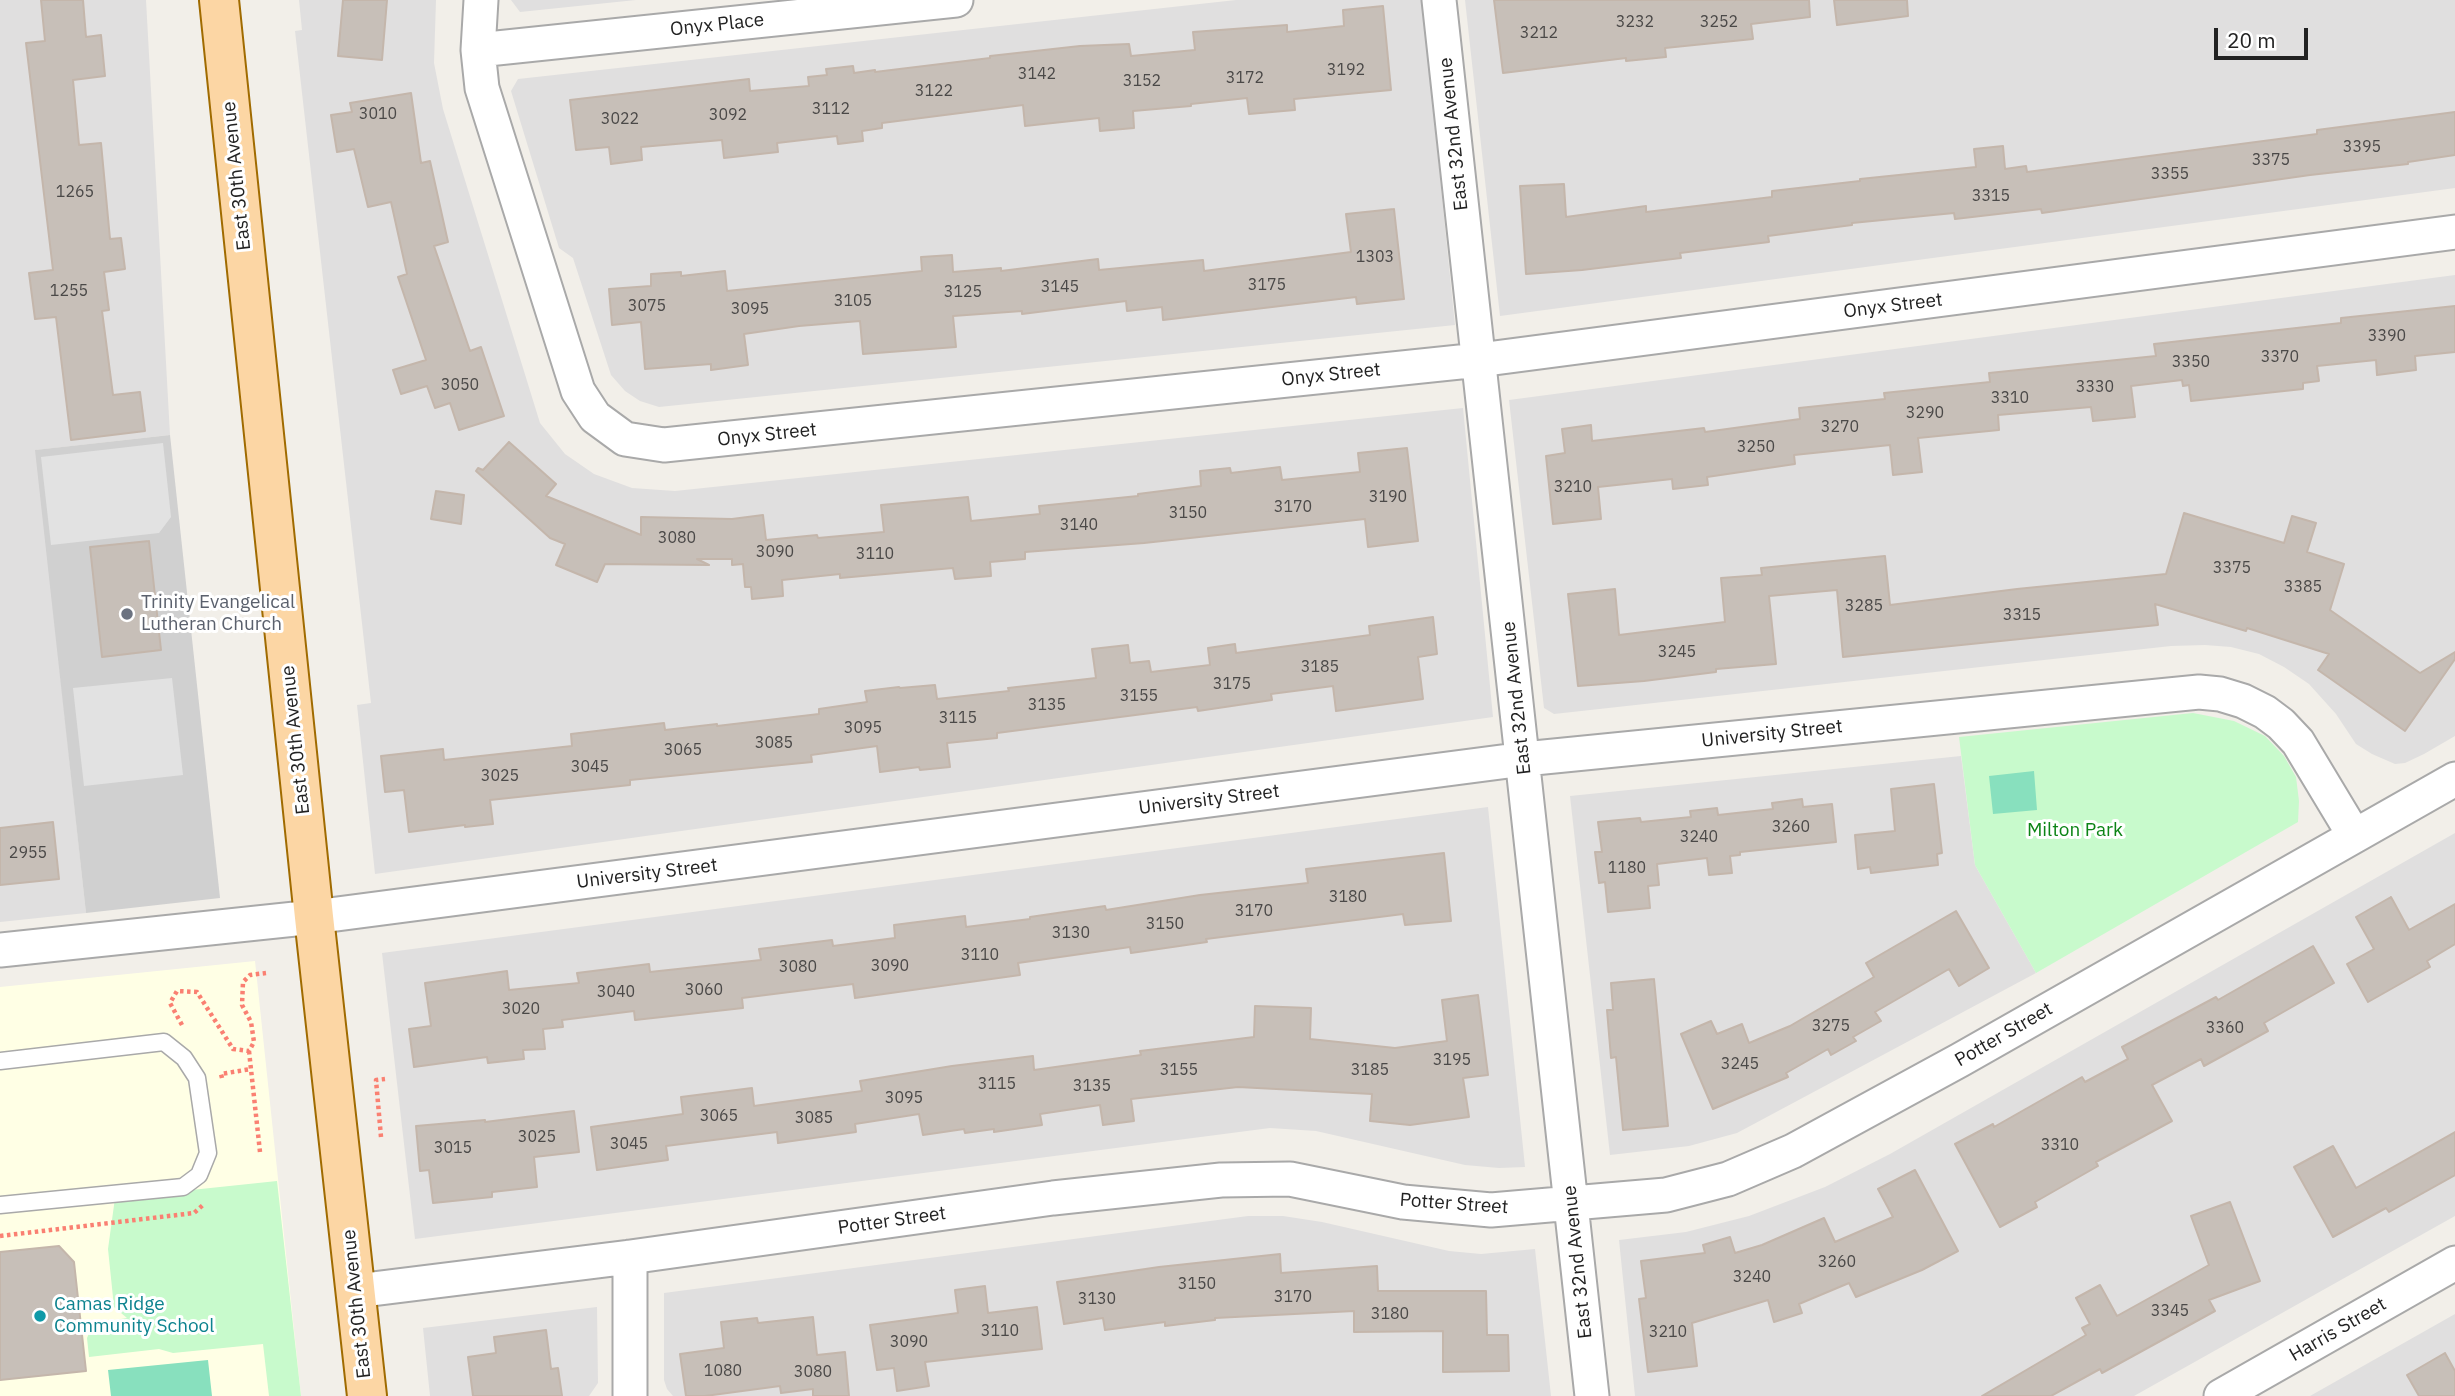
<!DOCTYPE html>
<style>
body{margin:0}
#map{position:relative;width:2455px;height:1396px;overflow:hidden;background:#f2efe9;font-family:"IBM Plex Sans",sans-serif}
canvas{display:block}
.scale{position:absolute;left:2214px;top:28px;width:94px;height:32px;box-sizing:border-box;border:4px solid #222;border-top:0;padding-left:9px;font-size:21px;line-height:24px;white-space:nowrap;color:#222;-webkit-text-stroke:5px #fff;paint-order:stroke}
</style>
<div id="map">
<canvas width="2455" height="1396"></canvas>
<div class="scale">20 m</div>
</div>
<script>
const g = document.querySelector('canvas').getContext('2d');
g.lineJoin = 'round';
function paint(path, color) { g.fillStyle = color; g.fill(path, 'evenodd'); }
const shape = rows => new Path2D(rows.map(r => 'M' + r).join(''));
function strokePath(path, color, width, dash) { g.strokeStyle = color; g.lineWidth = width; g.lineCap = dash ? 'butt' : 'round'; g.setLineDash(dash || []); g.stroke(path); }
function drawText(font, color, halo, rows, align = 'center') {
  g.font = font + ' "IBM Plex Sans",sans-serif'; g.lineWidth = 6; g.setLineDash([]); g.textBaseline = 'middle'; g.strokeStyle = halo; g.fillStyle = color; for (const [text, x, y, turn = 0] of rows) {
    g.save(); g.translate(x, y); g.rotate((+turn || 0) * Math.PI / 180); g.textAlign = isNaN(turn) ? turn : align; if (halo) g.strokeText(text, 0, 0); g.fillText(text, 0, 0); g.restore();
  }
}
const residential = shape([
 [0,0,146,0,170,435,36,450,86,913,0,922],
 [299,0,436,0,434,63,443,109,540,423,565,454,594,474,632,488,675,491,1463,408,1493,717,375,874,357,705,371,703,295,31,302,30],
 [511,0,636,0,520,12],
 [1236,0,1422,0,1455,325,659,407,640,401,625,391,611,375,573,258,559,248,511,91,518,79],
 [1465,0,2455,0,2455,188,1500,316],
 [2455,275,2455,736,2424,754,2405,763,2395,764,2372,754,2356,744,2336,714,2309,684,2284,667,2259,654,2231,647,2205,645,2171,646,1554,714,1544,708,1509,400],
 [1961,756,1975,865,2036,973,1737,1133,1689,1146,1610,1155,1570,796],
 [1488,807,1525,1167,1499,1168,1465,1165,1316,1131,1270,1128,415,1239,382,953],
 [2455,833,2455,1216,2134,1396,1635,1396,1619,1240,1686,1232,1749,1216,1825,1187,1890,1154],
 [1248,1216,1283,1216,1322,1222,1449,1251,1481,1254,1535,1249,1551,1396,673,1396,667,1389,664,1380,664,1293],
 [597,1307,598,1383,589,1396,430,1396,423,1328],
 [2455,1314,2455,1396,2310,1396]
]);
const education = shape([
 [255,961,301,1396,0,1396,0,987]
]);
const religious = shape([
 [170,435,220,898,86,913,35,450]
]);
const park = shape([
 [2193,713,2234,721,2265,736,2284,756,2296,777,2299,801,2298,822,2036,973,1975,865,1959,737],
 [277,1181,301,1396,269,1396,263,1344,173,1353,159,1349,89,1357,87,1338,92,1326,97,1323,127,1318,114,1307,108,1249,115,1198]
]);
const pitch = shape([
 [2034,771,2037,810,1993,814,1989,776],
 [208,1360,212,1396,111,1396,108,1370]
]);
const parking = shape([
 [163,443,171,517,159,533,51,545,41,457],
 [172,678,183,775,84,786,73,688]
]);
const building = shape([
 [41,0,83,0,86,37,101,35,105,76,73,80,79,145,101,143,110,239,121,238,125,269,104,272,109,310,102,311,113,395,140,392,145,431,71,440,56,317,35,319,29,273,53,270,26,43,45,41,41,0],
 [343,0,387,0,382,60,338,56,343,0],
 [1494,0,1809,0,1810,17,1751,24,1753,39,1665,48,1666,57,1626,61,1626,58,1503,73,1494,0],
 [1834,0,1907,0,1908,16,1837,25,1834,0],
 [1383,6,1391,90,1294,99,1295,110,1249,114,1247,98,1191,104,1191,106,1133,111,1134,128,1100,131,1099,118,1025,126,1023,105,882,123,882,128,862,131,863,141,838,144,837,136,777,143,778,152,724,158,722,140,641,147,642,160,611,164,609,147,576,150,570,100,749,79,750,91,809,86,808,77,827,75,826,69,853,66,854,73,875,70,875,72,990,58,990,56,1080,46,1129,44,1131,56,1195,50,1193,32,1287,25,1287,32,1344,26,1343,10,1383,6],
 [411,93,421,163,430,161,448,242,434,246,470,351,481,347,504,416,459,430,450,403,435,408,427,386,401,394,393,370,426,360,398,277,407,274,391,202,368,207,354,149,337,152,331,115,352,112,350,103,411,93],
 [2455,112,2455,155,2408,162,2408,164,2310,175,2042,213,2041,209,1955,219,1954,213,1852,223,1852,225,1768,236,1769,242,1680,253,1681,258,1582,270,1526,274,1520,186,1564,184,1566,217,1646,206,1646,212,1772,197,1772,191,1860,181,1860,179,1976,167,1974,149,2003,146,2005,169,2026,166,2027,172,2317,134,2317,130,2455,112],
 [1394,209,1404,299,1357,304,1356,297,1163,320,1162,307,1127,311,1126,301,1022,314,1022,311,953,316,956,347,863,354,860,321,799,326,744,334,748,365,711,370,711,364,645,369,641,322,612,325,609,289,651,286,651,274,681,272,681,276,725,271,727,291,922,271,921,257,952,255,953,272,1001,268,1001,271,1098,259,1099,270,1203,260,1204,271,1351,252,1346,214,1394,209],
 [2455,306,2455,352,2415,356,2416,370,2377,375,2376,360,2317,366,2319,381,2303,383,2303,389,2191,401,2189,385,2183,386,2182,380,2131,386,2135,417,2093,421,2091,407,1998,415,1999,430,1918,438,1922,472,1893,475,1890,445,1794,455,1795,464,1707,477,1708,485,1673,489,1672,479,1598,487,1601,519,1553,524,1546,456,1565,453,1562,429,1591,425,1592,441,1704,428,1705,432,1800,419,1799,408,1885,399,1884,393,1990,382,1989,373,2156,356,2154,344,2341,323,2341,318,2455,306],
 [509,442,556,484,546,496,641,535,641,517,732,519,763,515,766,540,817,535,818,538,884,532,881,505,968,497,971,521,1040,514,1039,506,1138,496,1138,494,1201,486,1200,471,1230,468,1231,473,1280,467,1282,480,1360,472,1358,453,1407,448,1418,541,1368,547,1365,519,1144,543,1025,552,1025,559,990,562,991,576,955,579,953,568,840,578,840,574,782,580,783,596,752,599,751,587,745,587,743,564,732,565,732,559,697,559,709,565,605,564,597,582,556,565,565,544,550,538,476,471,478,468,483,470,509,442],
 [436,491,464,495,461,524,431,519,436,491],
 [2184,513,2284,543,2292,516,2316,523,2307,552,2344,564,2330,610,2420,673,2455,652,2455,659,2405,731,2318,670,2329,654,2247,628,2246,631,2155,604,2158,625,1843,657,1837,590,1769,596,1776,664,1716,669,1716,672,1644,681,1578,686,1568,594,1615,589,1619,635,1725,622,1721,578,1762,575,1761,568,1885,556,1890,605,2017,589,2166,574,2184,513],
 [149,541,161,650,102,657,90,547,149,541],
 [1433,617,1437,654,1418,657,1423,699,1336,711,1333,686,1271,694,1272,700,1198,711,1197,707,997,733,997,738,947,743,950,767,920,770,919,767,880,772,877,746,811,755,812,762,630,780,630,785,490,800,493,824,465,827,465,825,409,832,404,790,385,792,381,756,443,749,444,760,572,746,571,734,664,723,665,730,717,724,717,726,819,714,819,709,867,702,865,691,899,687,900,688,935,685,937,699,1009,691,1008,688,1096,678,1092,649,1128,645,1130,663,1149,661,1151,672,1210,665,1208,648,1235,644,1236,653,1370,635,1369,626,1433,617],
 [1934,784,1942,853,1937,854,1938,865,1871,873,1870,867,1858,869,1855,835,1895,831,1891,789,1934,784],
 [1802,799,1803,807,1832,804,1836,842,1740,852,1740,855,1730,856,1732,873,1709,875,1707,858,1657,864,1659,885,1648,886,1650,908,1608,912,1605,882,1599,883,1595,852,1602,852,1598,822,1640,818,1641,822,1691,817,1690,811,1717,808,1718,815,1773,809,1772,803,1802,799],
 [53,822,59,879,0,885,0,828,53,822],
 [1444,853,1451,921,1405,925,1403,914,1206,939,1207,942,1131,953,1130,947,1018,963,1020,975,855,998,853,984,742,998,743,1008,635,1020,634,1011,562,1020,563,1027,543,1029,545,1049,523,1050,524,1059,488,1063,487,1057,414,1067,409,1029,431,1026,425,983,507,971,509,990,579,983,577,973,649,964,650,972,761,960,759,949,832,940,833,946,895,938,894,925,965,916,966,927,1030,919,1030,917,1105,906,1106,910,1200,895,1308,883,1306,869,1444,853],
 [2391,897,2409,930,2455,904,2455,944,2427,961,2430,967,2368,1002,2347,964,2374,949,2356,917,2391,897],
 [1956,911,1989,968,1959,986,1949,969,1875,1012,1881,1021,1853,1037,1856,1041,1831,1055,1828,1049,1786,1073,1788,1077,1713,1109,1681,1034,1711,1021,1717,1034,1742,1024,1749,1043,1790,1026,1874,977,1866,963,1956,911],
 [2313,946,2334,983,2264,1023,2268,1031,2204,1066,2201,1059,2152,1085,2172,1121,2096,1162,2098,1166,2035,1202,2037,1207,2000,1227,1955,1144,1993,1124,1994,1127,2082,1077,2085,1082,2128,1059,2122,1047,2216,997,2218,1000,2313,946],
 [1654,979,1668,1126,1623,1130,1616,1057,1611,1058,1607,1010,1613,1010,1611,983,1654,979],
 [1478,995,1488,1075,1463,1078,1469,1117,1410,1125,1370,1121,1372,1094,1238,1087,1131,1099,1134,1121,1103,1125,1100,1105,1040,1114,1042,1125,994,1132,994,1129,965,1133,964,1129,923,1135,919,1114,855,1124,856,1132,778,1143,777,1132,666,1146,668,1160,597,1170,591,1127,683,1114,681,1097,752,1088,754,1106,862,1091,860,1081,952,1066,1033,1056,1034,1070,1141,1055,1140,1051,1254,1037,1255,1006,1311,1008,1310,1039,1395,1048,1447,1041,1442,1000,1478,995],
 [574,1111,579,1152,534,1157,537,1187,492,1192,492,1197,433,1203,429,1170,420,1171,416,1126,485,1120,485,1122,574,1111],
 [2455,1132,2455,1175,2389,1212,2386,1208,2333,1237,2294,1167,2333,1146,2356,1188,2455,1132],
 [1915,1170,1958,1251,1922,1270,1856,1297,1849,1283,1799,1304,1802,1313,1774,1322,1768,1300,1692,1323,1697,1366,1648,1372,1639,1299,1646,1298,1641,1261,1705,1253,1703,1245,1730,1237,1735,1253,1762,1245,1824,1218,1835,1242,1893,1217,1878,1189,1915,1170],
 [2230,1202,2260,1281,2209,1300,2215,1311,2102,1373,2100,1369,2051,1396,1982,1396,2086,1335,2082,1328,2090,1324,2076,1298,2100,1285,2117,1316,2209,1265,2191,1216,2230,1202],
 [59,1246,74,1262,86,1371,0,1380,0,1252,59,1246],
 [1280,1254,1281,1273,1377,1266,1378,1291,1486,1291,1487,1335,1508,1335,1509,1371,1443,1372,1443,1331,1354,1332,1354,1311,1215,1318,1215,1320,1165,1326,1165,1322,1105,1330,1103,1318,1064,1324,1057,1282,1159,1267,1280,1254],
 [985,1286,988,1313,1037,1307,1042,1349,925,1362,929,1386,897,1391,894,1368,877,1370,870,1325,958,1313,955,1290,985,1286],
 [813,1317,817,1355,845,1352,849,1396,813,1396,813,1389,781,1393,780,1386,705,1396,686,1396,680,1354,724,1348,721,1322,757,1318,758,1323,813,1317],
 [546,1330,551,1369,558,1368,562,1396,473,1396,468,1357,496,1353,494,1337,546,1330],
 [2445,1353,2455,1371,2455,1396,2419,1396,2407,1375,2445,1353]
]);
const path = shape([
 [182,1025,170,1003,177,991,197,992,233,1049,249,1051,254,1042,251,1022,242,1005,243,982,250,975,266,973],
 [249,1051,260,1152],
 [222,1078,221,1074,251,1069],
 [381,1137,376,1080,385,1079],
 [0,1236,194,1213,203,1205]
]);
const service = shape([
 [0,1061,164,1042,184,1058,197,1078,208,1153,199,1175,183,1187,0,1205]
]);
const minor = shape([
 [481,0,478,50,482,88,578,391,595,417,625,439,664,445,1479,360,2455,232],
 [1439,0,1592,1396],
 [478,50,956,0],
 [0,950,314,917,1524,759,2199,692,2220,694,2243,701,2265,712,2281,724,2298,742,2354,835],
 [630,1257,630,1396],
 [356,1291,630,1257,1053,1198,1221,1180,1290,1179,1403,1202,1491,1210,1666,1195,1728,1179,1793,1151,1960,1060,2455,779],
 [2221,1396,2455,1263]
]);
const primary = shape([
 [219,0,314,917,367,1396]
]);
const markers = [
 [127,614,7,"#6b7280"],
 [40,1316,7,"#0f9aa8"]
];
const numberNames = [
 ["3232",1635,22],
 ["3252",1719,22],
 ["3212",1539,33],
 ["3192",1346,70],
 ["3142",1037,74],
 ["3172",1245,78],
 ["3152",1142,81],
 ["3122",934,91],
 ["3112",831,109],
 ["3010",378,114],
 ["3092",728,115],
 ["3022",620,119],
 ["3395",2362,147],
 ["3375",2271,160],
 ["3355",2170,174],
 ["1265",75,192],
 ["3315",1991,196],
 ["1303",1375,257],
 ["3175",1267,285],
 ["3145",1060,287],
 ["1255",69,291],
 ["3125",963,292],
 ["3105",853,301],
 ["3075",647,306],
 ["3095",750,309],
 ["3390",2387,336],
 ["3370",2280,357],
 ["3350",2191,362],
 ["3050",460,385],
 ["3330",2095,387],
 ["3310",2010,398],
 ["3290",1925,413],
 ["3270",1840,427],
 ["3250",1756,447],
 ["3210",1573,487],
 ["3190",1388,497],
 ["3170",1293,507],
 ["3150",1188,513],
 ["3140",1079,525],
 ["3080",677,538],
 ["3090",775,552],
 ["3110",875,554],
 ["3375",2232,568],
 ["3385",2303,587],
 ["3285",1864,606],
 ["3315",2022,615],
 ["3245",1677,652],
 ["3185",1320,667],
 ["3175",1232,684],
 ["3155",1139,696],
 ["3135",1047,705],
 ["3115",958,718],
 ["3095",863,728],
 ["3085",774,743],
 ["3065",683,750],
 ["3045",590,767],
 ["3025",500,776],
 ["3260",1791,827],
 ["3240",1699,837],
 ["2955",28,853],
 ["1180",1627,868],
 ["3180",1348,897],
 ["3170",1254,911],
 ["3150",1165,924],
 ["3130",1071,933],
 ["3110",980,955],
 ["3090",890,966],
 ["3080",798,967],
 ["3060",704,990],
 ["3040",616,992],
 ["3020",521,1009],
 ["3275",1831,1026],
 ["3360",2225,1028],
 ["3195",1452,1060],
 ["3245",1740,1064],
 ["3155",1179,1070],
 ["3185",1370,1070],
 ["3115",997,1084],
 ["3135",1092,1086],
 ["3095",904,1098],
 ["3065",719,1116],
 ["3085",814,1118],
 ["3025",537,1137],
 ["3045",629,1144],
 ["3310",2060,1145],
 ["3015",453,1148],
 ["3260",1837,1262],
 ["3240",1752,1277],
 ["3150",1197,1284],
 ["3170",1293,1297],
 ["3130",1097,1299],
 ["3345",2170,1311],
 ["3180",1390,1314],
 ["3110",1000,1331],
 ["3210",1668,1332],
 ["3090",909,1342],
 ["1080",723,1371],
 ["3080",813,1372]
];
const streetNames = [
 ["Onyx Place",717,25,-6],
 ["East 32nd Avenue",1454,134,-96],
 ["East 30th Avenue",237,176,-96],
 ["Onyx Street",1893,306,-7],
 ["Onyx Street",1331,375,-6],
 ["Onyx Street",767,435,-6],
 ["East 32nd Avenue",1517,698,-96],
 ["University Street",1772,734,-6],
 ["East 30th Avenue",296,740,-96],
 ["University Street",1209,800,-7],
 ["University Street",647,874,-7],
 ["Potter Street",2004,1035,-30],
 ["Potter Street",1454,1204,4],
 ["Potter Street",892,1221,-8],
 ["East 32nd Avenue",1578,1262,-96],
 ["East 30th Avenue",357,1304,-96],
 ["Harris Street",2338,1330,-30]
];
const worshipNames = [
 ["Trinity Evangelical",141,603],
 ["Lutheran Church",141,625]
];
const parkNames = [
 ["Milton Park",2075,831]
];
const cultureNames = [
 ["Camas Ridge",54,1305],
 ["Community School",54,1327]
];
paint(residential, '#e0dfdf');
paint(education, '#ffffe5');
paint(religious, '#d0d0d0');
paint(park, '#c8facc');
paint(pitch, '#88e0be');
paint(parking, '#e2e2e2');
paint(building, '#c7bfb8');
strokePath(building, '#c4b6ab', 2);
strokePath(service, '#a9a9a9', 19);
strokePath(minor, '#a9a9a9', 37);
strokePath(primary, '#a06b00', 42);
strokePath(path, '#fa8072', 4.5, [3.5, 3.5]);
strokePath(service, '#fff', 16);
strokePath(minor, '#fff', 33);
strokePath(primary, '#fcd6a4', 38);
for (const [x, y, r, color] of markers) { const dot = new Path2D(); dot.arc(x, y, r, 0, 2 * Math.PI); g.fillStyle = color; g.fill(dot); strokePath(dot, '#fff', 2.5); }
drawText('16px', '#4b4948', null, numberNames);
drawText('19px', '#222', '#fff', streetNames);
drawText('19px', '#5b616d', '#fff', worshipNames, 'left');
drawText('19px', '#0c8416', '#fff', parkNames);
drawText('19px', '#0d838f', '#fff', cultureNames, 'left');
</script>
